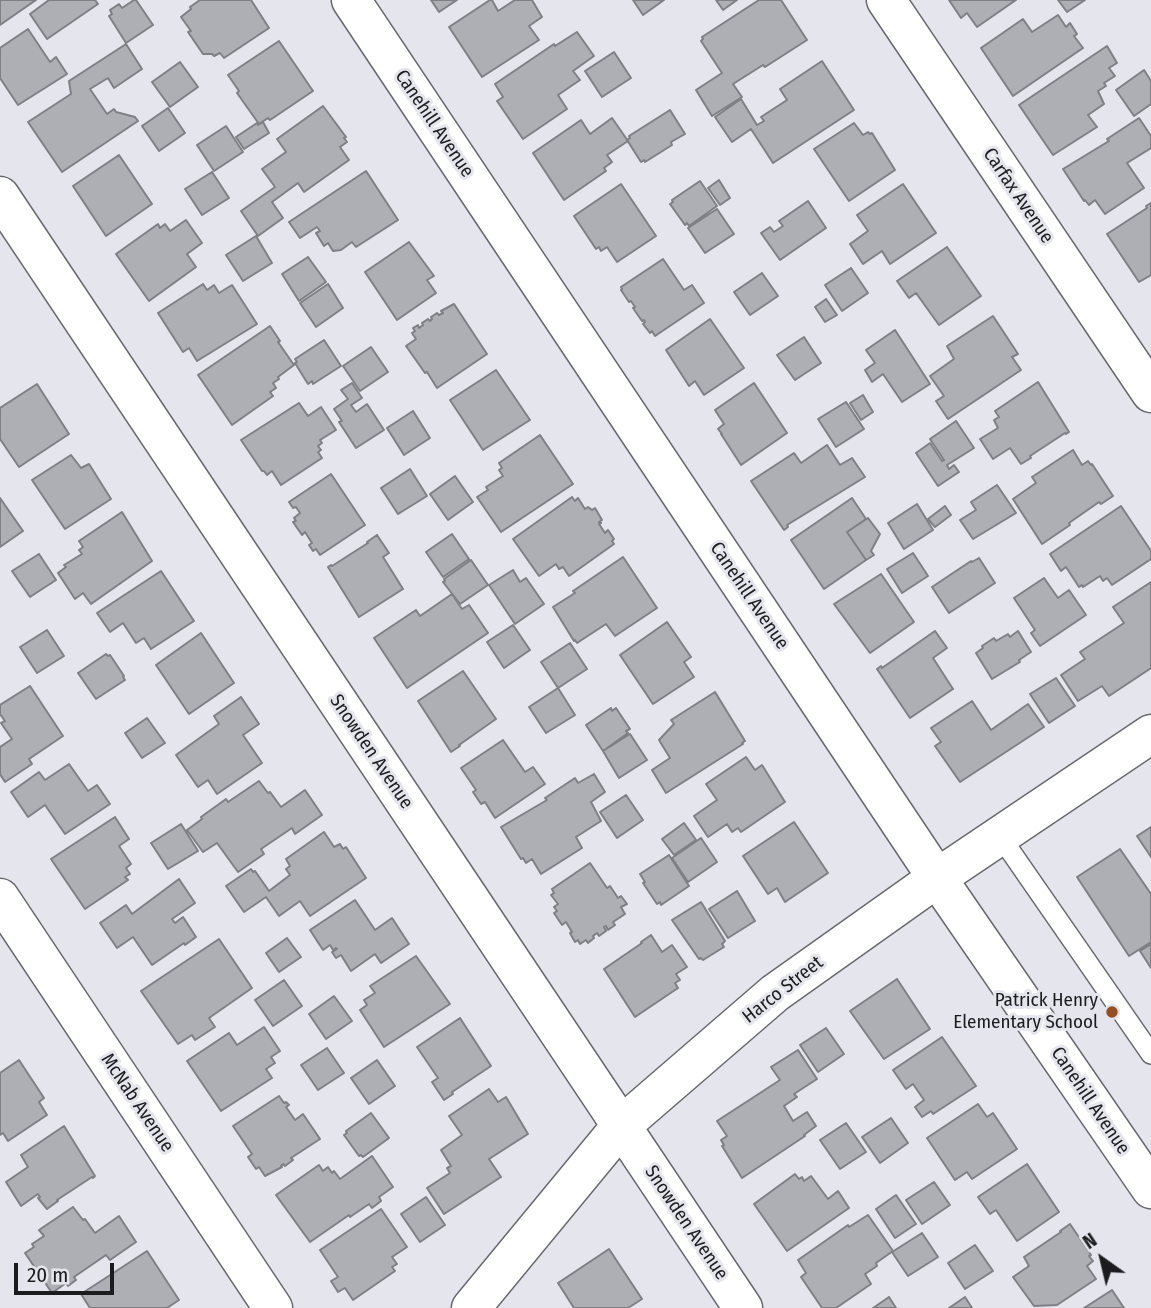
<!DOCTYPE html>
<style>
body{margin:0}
#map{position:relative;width:1151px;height:1308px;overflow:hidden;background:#e5e6ed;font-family:"Fira Sans Condensed",sans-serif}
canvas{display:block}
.north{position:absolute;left:1067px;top:1224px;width:70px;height:70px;-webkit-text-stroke:5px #e5e6ed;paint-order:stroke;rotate:326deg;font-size:19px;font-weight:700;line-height:28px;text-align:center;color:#1c1c1f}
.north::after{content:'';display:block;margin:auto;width:24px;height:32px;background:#1c1c1f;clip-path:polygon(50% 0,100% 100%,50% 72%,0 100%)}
.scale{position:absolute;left:14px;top:1263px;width:100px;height:32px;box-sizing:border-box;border:4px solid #1c1c1f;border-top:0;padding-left:9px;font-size:21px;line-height:24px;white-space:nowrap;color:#1c1c1f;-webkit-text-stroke:5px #e5e6ed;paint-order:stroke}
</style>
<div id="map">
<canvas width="1151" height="1308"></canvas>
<div class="north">N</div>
<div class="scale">20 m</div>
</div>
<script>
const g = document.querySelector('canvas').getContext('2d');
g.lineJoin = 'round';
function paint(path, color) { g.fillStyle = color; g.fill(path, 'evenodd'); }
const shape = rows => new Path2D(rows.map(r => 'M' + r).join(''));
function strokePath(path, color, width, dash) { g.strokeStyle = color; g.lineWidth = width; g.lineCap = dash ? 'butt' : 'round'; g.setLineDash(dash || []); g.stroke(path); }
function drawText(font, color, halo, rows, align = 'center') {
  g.font = font + ' "Fira Sans Condensed",sans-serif'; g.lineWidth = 6; g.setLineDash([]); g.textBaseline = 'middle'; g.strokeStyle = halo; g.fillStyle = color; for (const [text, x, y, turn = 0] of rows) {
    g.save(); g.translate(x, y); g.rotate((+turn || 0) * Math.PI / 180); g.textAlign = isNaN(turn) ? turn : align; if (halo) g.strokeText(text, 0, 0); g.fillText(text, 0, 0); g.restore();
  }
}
const building = shape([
 [0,0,36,0,0,25,0,0],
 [49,0,95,0,98,4,47,39,30,14,49,0],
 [134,0,136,0,153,25,126,43,109,16,112,14,110,10,119,4,122,8,134,0],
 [200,0,251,0,269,28,224,58,220,53,214,56,212,54,203,54,188,32,191,31,181,17,191,9,190,7,200,0],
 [431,0,457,0,439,12,431,0],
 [490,0,492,0,498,11,515,0,532,0,542,17,529,26,539,40,482,77,449,27,490,0],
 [633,0,664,0,643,15,633,0],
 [716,0,737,0,723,10,716,0],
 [759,0,781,0,807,40,765,67,763,65,733,84,742,97,712,116,696,90,722,73,701,41,703,39,702,37,759,0],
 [949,0,1016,0,977,27,967,13,961,18,949,0],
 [1058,0,1085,0,1067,12,1058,0],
 [1058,15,1066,27,1070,23,1077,34,1074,36,1083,48,1013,96,981,48,1023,19,1032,32,1058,15],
 [28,29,50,62,56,57,67,74,18,105,0,78,0,48,28,29],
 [577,32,594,56,573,71,580,80,558,95,567,109,523,139,497,101,503,97,495,84,554,44,555,46,577,32],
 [279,41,313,91,270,120,268,118,259,124,237,93,239,91,228,75,279,41],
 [126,44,142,69,114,88,108,78,90,89,107,114,114,109,116,112,135,117,138,121,62,172,28,122,71,94,69,81,126,44],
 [1107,46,1117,63,1109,68,1115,76,1104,83,1106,86,1098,91,1104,104,1088,115,1097,127,1053,155,1019,105,1107,46],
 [614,52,631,78,602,97,585,71,614,52],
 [822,61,854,110,773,163,751,129,732,142,715,117,741,99,757,125,764,121,761,117,787,100,780,89,822,61],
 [180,62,198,87,170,107,152,82,180,62],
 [1144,70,1151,81,1151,104,1134,116,1116,90,1144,70],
 [323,106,346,137,344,138,347,142,340,147,349,160,304,192,298,183,272,202,283,218,258,236,241,211,275,187,262,169,286,152,277,139,323,106],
 [168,108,185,133,159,151,142,126,168,108],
 [670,110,685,134,671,142,672,145,645,162,644,160,641,162,627,140,630,138,629,136,670,110],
 [612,118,628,141,607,155,612,162,604,168,606,171,564,200,533,153,581,120,590,134,612,118],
 [1139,118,1151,136,1151,148,1127,163,1144,188,1105,214,1095,200,1089,205,1085,200,1084,201,1063,169,1109,141,1107,139,1139,118],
 [263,122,269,133,244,149,236,137,257,123,258,125,263,122],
 [854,123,863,135,868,132,870,134,872,133,895,170,849,201,814,149,854,123],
 [226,126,243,152,214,171,197,145,226,126],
 [119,155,152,204,106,236,73,186,119,155],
 [366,171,398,220,356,247,352,242,341,250,333,251,328,243,324,246,316,233,320,231,317,227,300,238,289,222,366,171],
 [212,172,229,198,202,215,185,189,212,172],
 [719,180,730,198,720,205,708,188,719,180],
 [700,181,717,206,689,226,687,223,685,225,670,204,673,202,672,200,700,181],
 [621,184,656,236,617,262,607,247,601,251,599,247,596,249,574,216,621,184],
 [903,184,936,233,890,264,882,251,863,264,850,244,868,231,857,215,903,184],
 [808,201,826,228,780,260,761,233,770,227,774,232,783,226,779,221,808,201],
 [1151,203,1151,275,1139,282,1107,234,1147,208,1146,206,1151,203],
 [717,209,734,234,705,253,688,228,717,209],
 [186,220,202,243,187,254,196,267,149,301,116,254,158,224,160,228,165,224,170,231,186,220],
 [256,236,272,263,243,281,226,255,256,236],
 [409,242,434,276,427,280,436,293,397,320,365,272,409,242],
 [947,247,981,296,939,325,916,293,909,298,897,281,947,247],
 [308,257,326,282,299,301,282,274,308,257],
 [663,259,684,290,692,285,704,303,655,336,652,331,650,333,643,324,645,322,644,320,642,321,633,308,635,307,631,301,629,302,621,290,622,289,621,287,663,259],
 [851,268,868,293,842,311,825,285,851,268],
 [762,273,778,296,750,315,734,292,762,273],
 [203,284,207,290,214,285,219,293,232,285,257,324,197,361,189,348,183,352,158,313,203,284],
 [328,284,343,308,316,327,300,303,328,284],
 [826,299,837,315,825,322,815,307,826,299],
 [454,304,487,354,437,388,427,372,425,373,406,346,416,339,412,333,415,331,413,328,418,325,419,328,423,325,422,323,428,319,430,321,432,319,431,317,437,313,439,315,443,313,441,311,454,304],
 [993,316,1018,354,1012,357,1021,370,948,419,936,401,944,396,930,376,954,359,947,346,993,316],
 [710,319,744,368,704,395,695,381,689,386,666,350,710,319],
 [270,326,280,341,278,342,294,365,278,377,279,379,273,383,276,388,270,392,273,396,232,425,198,375,270,326],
 [895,330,930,384,902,402,883,374,872,382,865,370,875,363,866,350,895,330],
 [804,337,821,363,795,380,777,355,804,337],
 [324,340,341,366,313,384,312,381,308,384,295,363,297,362,295,359,324,340],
 [371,347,388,372,360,391,343,366,371,347],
 [496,370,530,420,483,450,450,400,496,370],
 [1038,382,1069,432,1066,434,1065,433,1030,456,1031,458,1021,464,1010,448,993,459,980,439,998,428,994,420,999,417,995,411,1038,382],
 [352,383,362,398,351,405,356,412,367,404,384,430,356,448,339,422,342,421,334,409,348,399,341,390,352,383],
 [754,383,787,433,741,465,721,434,722,434,718,429,724,424,715,410,754,383],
 [37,384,69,434,19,467,0,439,0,408,37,384],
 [863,395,873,412,861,420,850,403,863,395],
 [846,402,864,429,836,447,818,419,846,402],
 [299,403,308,416,321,407,336,430,320,440,322,443,318,446,321,450,318,452,322,458,281,485,272,471,267,475,264,471,262,471,241,440,299,403],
 [413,411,430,438,404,455,387,428,413,411],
 [956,421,974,448,947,465,949,469,954,465,959,472,938,486,916,453,930,443,942,461,944,460,930,439,956,421],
 [540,435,573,484,501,532,477,497,488,490,486,487,503,476,499,470,502,468,499,463,540,435],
 [827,445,840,465,852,458,865,477,787,525,788,527,784,530,751,481,794,453,801,463,827,445],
 [1073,450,1082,465,1088,461,1091,465,1092,464,1113,496,1101,504,1099,502,1069,523,1070,525,1042,544,1013,499,1036,483,1032,477,1073,450],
 [71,455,81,468,89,464,111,499,65,529,32,480,71,455],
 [410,469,427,496,398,514,381,488,410,469],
 [331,474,365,525,320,555,316,549,313,551,309,545,312,543,305,532,302,535,293,522,296,521,294,518,300,513,296,507,293,508,289,502,331,474],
 [455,476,473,502,448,520,430,494,455,476],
 [997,485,1016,513,973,539,960,520,976,510,971,502,997,485],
 [572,497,575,501,578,498,585,509,588,507,592,510,595,508,602,520,599,522,601,523,599,524,605,533,608,530,614,539,612,541,614,544,569,576,563,567,559,569,556,564,539,576,513,539,572,497],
 [0,498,23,531,0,547,0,498],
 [852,498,866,519,847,532,866,560,824,589,791,540,852,498],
 [917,504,933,530,904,549,888,523,917,504],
 [945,506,951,515,935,527,928,519,945,506],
 [1121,506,1151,551,1151,559,1112,585,1107,578,1103,581,1100,576,1083,587,1082,585,1079,587,1066,567,1061,571,1050,554,1121,506],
 [122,512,152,561,91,604,83,593,75,599,58,573,66,567,64,565,82,554,79,550,83,547,79,541,122,512],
 [868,518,880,534,871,551,874,555,866,560,847,532,868,518],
 [452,534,469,559,443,577,426,552,452,534],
 [377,535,389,553,383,557,403,589,359,617,328,567,331,565,332,566,368,543,367,542,377,535],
 [913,553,928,576,902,593,887,569,913,553],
 [39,554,56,580,30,597,12,571,39,554],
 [623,557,657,608,615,636,606,624,577,643,575,640,574,641,553,607,575,593,573,591,623,557],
 [979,558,995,583,949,613,932,587,971,561,972,562,979,558],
 [471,560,488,585,460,604,443,582,445,581,444,579,471,560],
 [513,570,520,582,526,578,544,604,515,624,489,585,513,570],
 [161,571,194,621,151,649,144,638,136,643,123,623,110,632,97,613,161,571],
 [881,574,914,622,870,653,834,604,881,574],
 [1044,578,1058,598,1069,590,1086,615,1040,646,1031,633,1035,630,1014,598,1044,578],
 [1151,582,1151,668,1109,696,1102,686,1078,701,1061,675,1085,659,1080,652,1124,623,1113,607,1151,582],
 [452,594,462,609,469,605,488,633,407,688,374,638,416,610,420,616,452,594],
 [667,622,691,657,684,662,694,677,653,704,620,655,667,622],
 [513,625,530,650,504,668,487,642,513,625],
 [47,630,64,656,37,673,20,647,47,630],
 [935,631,947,648,933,658,953,689,910,718,877,669,881,666,882,668,935,631],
 [1018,631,1031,652,1019,660,1020,662,992,679,976,653,983,648,982,646,994,638,996,641,1008,634,1010,637,1018,631],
 [201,633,234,683,189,714,156,665,201,633],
 [570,643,587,669,558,688,541,662,570,643],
 [106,654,108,656,110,655,124,676,123,677,125,680,96,699,78,673,106,654],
 [463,671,496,719,459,745,460,746,451,752,418,701,463,671],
 [1056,678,1075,706,1049,723,1030,694,1056,678],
 [30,686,63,736,29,759,32,764,5,782,0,774,0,747,12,739,1,723,5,721,0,714,0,705,30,686],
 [558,688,575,715,546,733,529,707,558,688],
 [715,692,745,741,742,743,743,744,666,793,652,770,670,758,659,740,674,724,671,720,715,692],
 [241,697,259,724,243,735,262,763,217,794,208,780,198,787,176,755,219,724,214,716,241,697],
 [972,701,991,730,1028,704,1044,727,960,782,935,746,941,742,931,728,972,701],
 [611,708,612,711,616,708,630,729,626,731,628,733,603,751,586,725,611,708],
 [147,718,165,743,142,758,125,733,147,718],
 [630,734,647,760,619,778,603,751,630,734],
 [503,740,525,772,533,767,545,784,495,818,485,802,481,804,473,792,476,790,461,768,503,740],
 [746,757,755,770,762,765,785,802,741,832,738,828,732,832,727,824,708,837,694,816,717,800,706,784,746,757],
 [69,764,88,791,97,785,110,804,65,834,45,805,28,817,11,792,39,772,45,780,69,764],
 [594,774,605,792,591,802,601,821,576,837,582,848,541,874,532,859,526,863,523,858,521,859,501,827,547,800,545,798,575,778,578,783,594,774],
 [259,781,268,793,270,792,281,807,305,790,322,815,295,834,292,828,261,849,264,854,238,872,217,843,203,852,187,830,202,819,201,817,226,799,228,802,259,781],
 [626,795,643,820,617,838,600,812,626,795],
 [115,817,129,839,119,846,131,864,126,868,130,874,125,877,128,880,85,909,51,859,115,817],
 [794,822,828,873,785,902,777,888,768,894,743,856,794,822],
 [684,823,696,840,674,855,662,839,684,823],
 [181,824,198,851,168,869,151,843,181,824],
 [1151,827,1151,857,1137,836,1151,827],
 [324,832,334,847,340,844,343,849,346,847,366,878,310,916,300,901,279,916,266,897,244,912,226,886,251,869,253,872,255,871,269,891,290,875,286,869,290,866,286,859,324,832],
 [701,838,717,862,688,882,672,858,701,838],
 [1120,849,1151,894,1151,942,1129,956,1077,877,1120,849],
 [669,855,689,886,661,905,660,902,657,904,643,883,645,882,640,874,669,855],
 [590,863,607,888,610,886,618,898,621,896,627,904,621,907,625,914,613,922,615,925,608,930,606,926,604,927,606,931,599,936,597,933,593,936,594,938,588,943,586,940,580,944,578,940,575,942,570,933,572,932,566,922,562,925,554,913,557,911,554,907,558,904,551,895,554,893,552,889,590,863],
 [179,879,195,903,172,919,175,923,183,917,196,937,185,945,184,943,152,965,133,937,117,948,100,923,126,905,132,914,179,879],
 [737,891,755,921,728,938,709,909,737,891],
 [355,900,375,930,392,918,409,944,381,963,375,954,351,971,341,955,336,958,332,952,337,949,336,948,333,950,330,945,323,950,310,930,355,900],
 [701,902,725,941,722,944,724,947,703,960,701,958,699,959,672,920,701,902],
 [651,935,662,952,672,945,687,967,676,974,680,980,675,983,678,988,635,1017,604,969,642,943,641,942,651,935],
 [287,938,301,957,279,972,266,953,287,938],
 [219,939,252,988,209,1018,215,1027,195,1040,192,1035,178,1044,141,991,219,939],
 [1151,944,1151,968,1140,951,1151,944],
 [416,956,450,1004,384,1047,360,1010,367,1005,364,1000,375,993,370,986,416,956],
 [897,979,930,1029,884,1059,850,1011,897,979],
 [284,980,302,1006,273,1026,255,1000,284,980],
 [334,996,352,1021,326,1039,309,1014,334,996],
 [460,1018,491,1066,452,1092,453,1094,444,1100,432,1082,438,1078,417,1047,460,1018],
 [264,1027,280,1051,271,1057,275,1063,266,1069,272,1078,221,1111,187,1061,229,1033,237,1045,264,1027],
 [826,1028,844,1054,818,1072,800,1045,826,1028],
 [942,1037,976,1086,933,1114,931,1111,922,1117,915,1107,924,1100,913,1084,906,1089,893,1070,942,1037],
 [327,1048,344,1073,318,1090,301,1065,327,1048],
 [798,1050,817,1079,794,1094,797,1097,784,1106,793,1121,807,1112,816,1126,804,1135,805,1136,742,1178,722,1146,724,1145,721,1140,727,1136,717,1121,780,1080,771,1067,798,1050],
 [19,1060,44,1098,39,1102,47,1115,8,1141,3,1133,0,1135,0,1073,19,1060],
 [377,1060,395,1086,369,1104,351,1078,377,1060],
 [489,1089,498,1102,506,1097,528,1134,489,1159,501,1177,444,1214,427,1188,450,1173,447,1168,451,1166,441,1150,462,1135,449,1116,489,1089],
 [279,1096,284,1103,286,1102,289,1105,286,1107,295,1120,303,1114,320,1139,291,1158,293,1160,285,1166,283,1164,281,1166,282,1167,265,1176,259,1167,256,1169,248,1157,252,1154,233,1126,279,1096],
 [978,1104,987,1117,993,1113,1017,1149,972,1179,967,1172,955,1180,927,1138,978,1104],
 [371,1113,389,1138,363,1157,361,1155,359,1156,344,1135,347,1133,346,1131,371,1113],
 [891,1118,908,1143,880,1163,862,1137,891,1118],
 [846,1123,866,1152,840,1169,820,1140,846,1123],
 [64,1126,95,1176,93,1178,92,1177,57,1200,58,1201,47,1209,38,1198,40,1197,38,1194,21,1206,6,1182,28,1167,21,1155,64,1126],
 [372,1156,393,1187,379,1197,381,1201,372,1208,369,1204,350,1217,349,1215,310,1242,276,1195,319,1165,323,1171,328,1167,332,1173,334,1171,340,1179,372,1156],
 [1027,1164,1059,1212,1017,1241,996,1210,990,1214,978,1197,1027,1164],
 [795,1174,799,1179,802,1177,804,1181,811,1176,828,1199,838,1191,849,1208,787,1251,754,1204,795,1174],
 [934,1182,950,1205,922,1224,906,1200,934,1182],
 [896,1195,916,1224,895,1238,876,1209,896,1195],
 [426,1197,445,1225,420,1242,401,1214,426,1197],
 [73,1207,83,1220,85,1219,95,1233,119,1216,136,1242,110,1260,106,1255,74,1277,76,1280,68,1286,66,1283,52,1293,25,1253,34,1247,32,1244,44,1236,39,1230,73,1207],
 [381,1209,407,1247,392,1257,397,1264,392,1267,395,1271,353,1300,345,1288,338,1292,331,1281,338,1277,320,1250,381,1209],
 [868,1215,893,1251,876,1263,877,1266,865,1274,871,1284,836,1308,822,1308,801,1277,806,1273,798,1260,848,1225,849,1227,868,1215],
 [1070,1224,1091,1255,1089,1256,1093,1261,1087,1266,1096,1279,1057,1305,1034,1306,1013,1277,1029,1266,1024,1257,1061,1232,1060,1231,1070,1224],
 [922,1233,938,1257,908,1276,892,1252,922,1233],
 [975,1245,993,1271,965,1289,948,1263,975,1245],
 [609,1249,642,1299,628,1308,574,1308,558,1283,609,1249],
 [147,1251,179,1300,167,1308,90,1308,81,1294,147,1251],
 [1112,1290,1124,1308,1084,1308,1112,1290],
 [889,1297,896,1308,873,1308,889,1297],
 [965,1297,972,1308,949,1308,965,1297]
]);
const service = shape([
 [1000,836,1151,1054]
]);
const minor = shape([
 [351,0,937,878,1151,1189],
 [886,0,1151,393],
 [0,196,743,1308],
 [0,898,273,1308],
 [471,1308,621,1126,775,993,937,878,1151,734]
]);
const markers = [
 [1112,1012,7,"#945023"]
];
const streetNames = [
 ["Canehill Avenue",434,124,56],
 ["Carfax Avenue",1018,196,56],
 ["Canehill Avenue",749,596,56],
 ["Snowden Avenue",371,752,56],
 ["Harco Street",783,990,-38],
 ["Canehill Avenue",1090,1101,56],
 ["McNab Avenue",137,1103,56],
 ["Snowden Avenue",686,1223,56]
];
const poiNames = [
 ["Patrick Henry",1098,1001],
 ["Elementary School",1098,1023]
];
paint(building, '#aeafb5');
strokePath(building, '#7f8085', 2);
strokePath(service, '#68696e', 22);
strokePath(minor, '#68696e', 41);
strokePath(service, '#fff', 19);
strokePath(minor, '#fff', 38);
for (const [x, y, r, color] of markers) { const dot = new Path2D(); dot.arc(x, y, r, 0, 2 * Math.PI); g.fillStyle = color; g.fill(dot); strokePath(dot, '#e5e6ed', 2.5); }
drawText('19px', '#1c1c1f', '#e5e6ed', streetNames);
drawText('19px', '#1c1c1f', '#e5e6ed', poiNames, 'right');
</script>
